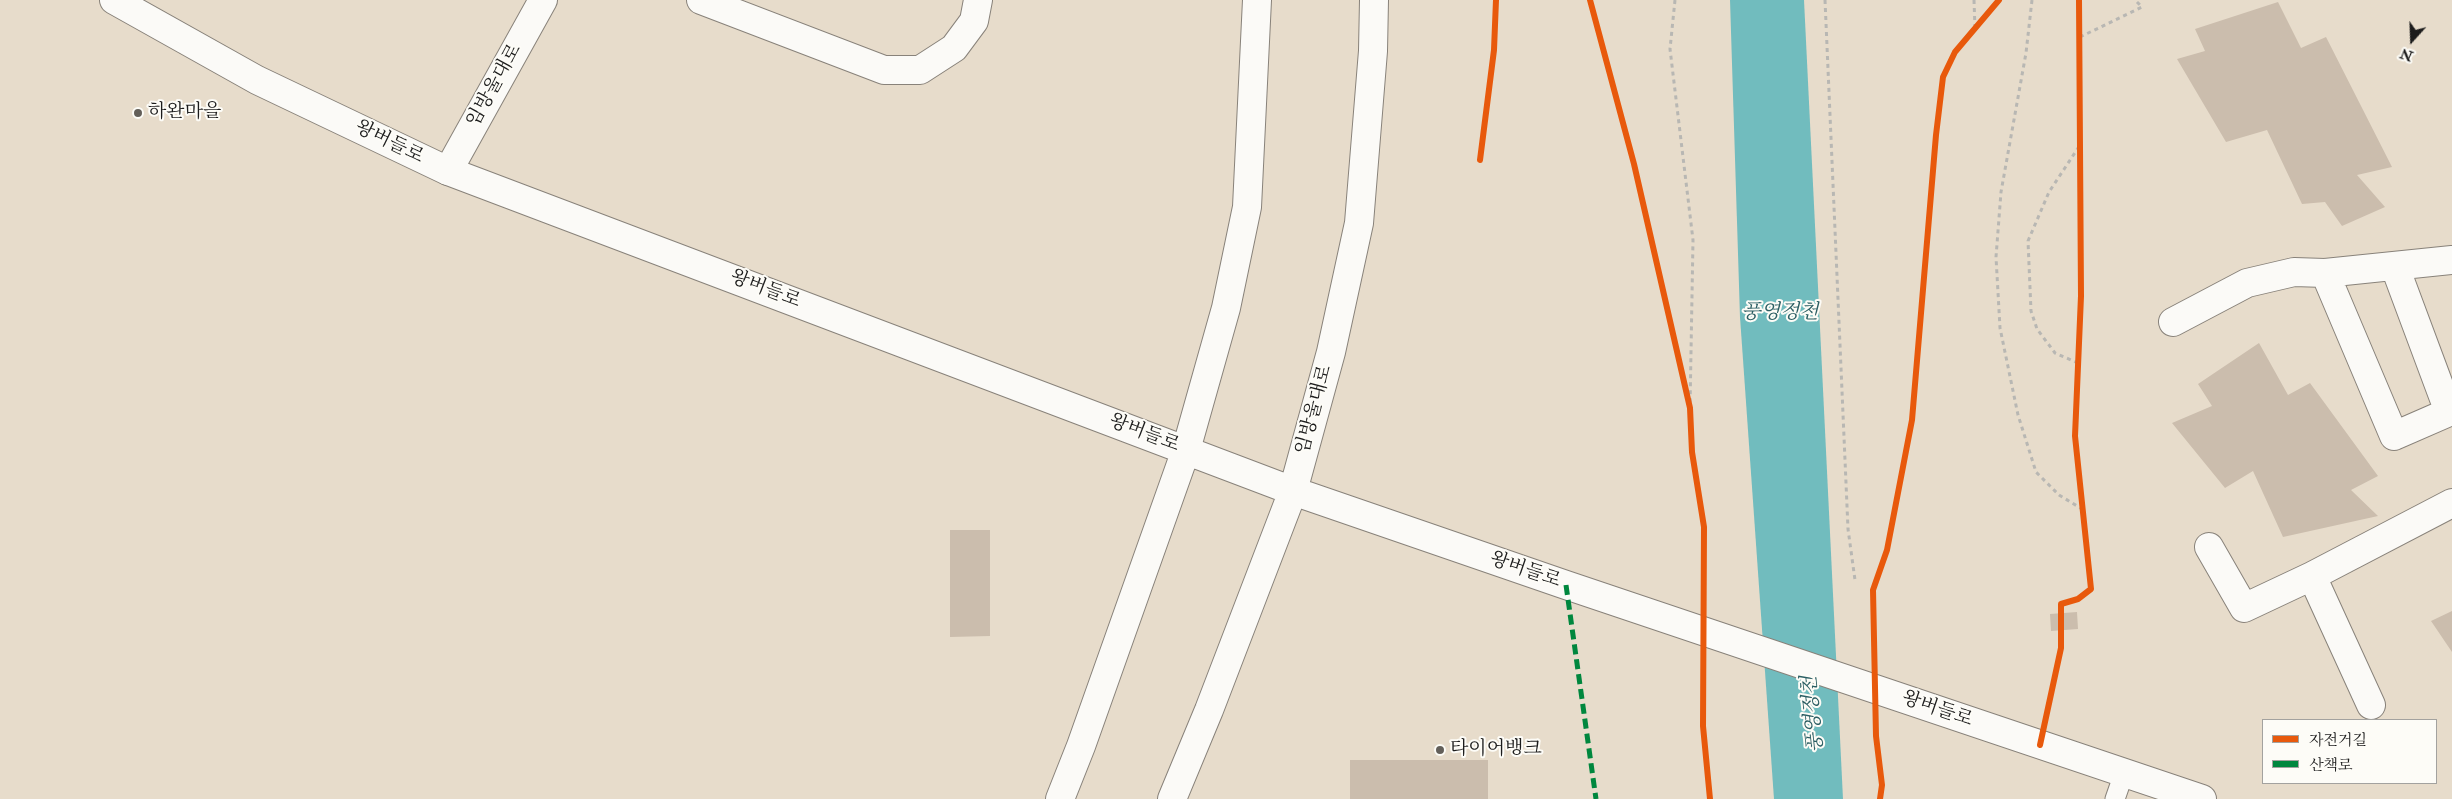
<!DOCTYPE html>
<meta charset="utf-8">
<style>
body{margin:0}
#map{position:relative;width:2452px;height:799px;overflow:hidden;background:#e7dccb;font-family:"IM FELL Double Pica","Noto Serif KR",serif}
canvas{display:block}
.legend{position:absolute;left:2262px;top:719px;width:175px;height:65px;box-sizing:border-box;background:#fdfcf7;border:1px solid #a3a29f;margin:0;padding:6px 9px;list-style:none;font-size:15px;color:#1c1c1c}
.legend li{display:flex;align-items:center;gap:10px;height:25px}
.legend b{width:25px;border:1px solid #a3a29f}
.north{position:absolute;left:2387px;top:15px;width:50px;height:50px;-webkit-text-stroke:4px #fdfcf7;paint-order:stroke;rotate:200deg;font-size:14px;font-weight:700;line-height:20px;text-align:center;color:#1c1c1c}
.north::after{content:'';display:block;margin:auto;width:18px;height:22px;background:#1c1c1c;clip-path:polygon(50% 0,100% 100%,50% 72%,0 100%)}
</style>
<div id="map">
<canvas width="2452" height="799"></canvas>
<ul class="legend">
<li><b style="height:6px;background:#e8590c"></b>자전거길</li>
<li><b style="height:6px;background:#00873e"></b>산책로</li>
</ul>
<div class="north">N</div>
</div>
<script>
const g = document.querySelector('canvas').getContext('2d');
g.lineJoin = 'round';
function paint(path, color) { g.fillStyle = color; g.fill(path, 'evenodd'); }
const shape = rows => new Path2D(rows.map(r => 'M' + r).join(''));
function strokePath(path, color, width, dash) { g.strokeStyle = color; g.lineWidth = width; g.lineCap = dash ? 'butt' : 'round'; g.setLineDash(dash || []); g.stroke(path); }
function drawText(font, color, halo, rows, align = 'center') {
  g.font = font + ' "IM FELL Double Pica","Noto Serif KR",serif'; g.lineWidth = 4; g.setLineDash([]); g.textBaseline = 'middle'; g.strokeStyle = halo; g.fillStyle = color; for (const [text, x, y, turn = 0] of rows) {
    g.save(); g.translate(x, y); g.rotate((+turn || 0) * Math.PI / 180); g.textAlign = isNaN(turn) ? turn : align; if (halo) g.strokeText(text, 0, 0); g.fillText(text, 0, 0); g.restore();
  }
}
const water = shape([
 [1730,0,1804,0,1843,799,1774,799,1740,317]
]);
const building = shape([
 [2278,2,2301,48,2326,37,2392,167,2357,175,2385,207,2342,226,2325,202,2302,204,2267,130,2226,142,2177,59,2205,51,2195,29],
 [2259,343,2288,395,2310,383,2378,476,2351,490,2378,516,2283,537,2253,471,2225,488,2172,423,2212,406,2198,384],
 [950,530,990,530,990,636,950,637],
 [2452,611,2452,652,2431,621],
 [2077,612,2078,629,2051,631,2050,614],
 [1350,760,1488,760,1488,799,1350,799]
]);
const path = shape([
 [1675,0,1670,49,1693,240,1690,408],
 [1825,0,1848,529,1855,580],
 [1974,0,1975,29],
 [2032,0,2026,53,2001,192,1996,257,2000,328,2018,415,2036,472,2059,495,2082,509],
 [2080,37,2142,7,2135,0],
 [2078,363,2055,353,2037,329,2031,311,2028,241,2049,192,2080,145],
 [2048,710,2061,648,2061,604,2078,599,2091,589,2075,436,2081,296,2079,0]
]);
const lane = shape([
 [2115,799,2124,773]
]);
const street = shape([
 [701,0,884,70,920,70,954,48,974,21,978,0],
 [448,171,543,0],
 [2325,273,2394,436,2449,412,2395,267],
 [2173,322,2247,283,2294,272,2325,273,2452,260],
 [2209,547,2244,608,2312,576],
 [2371,705,2312,576,2452,503]
]);
const secondary = shape([
 [114,0,257,80,448,171,1293,491,1566,585,2202,799],
 [1060,799,1081,746,1186,450,1226,308,1247,207,1257,0],
 [1172,799,1209,710,1293,491,1331,352,1359,223,1373,51,1374,0]
]);
const quiet = shape([
 [1566,585,1596,799]
]);
const cycleway = shape([
 [1590,0,1634,164,1690,408,1692,452,1704,527,1703,726,1710,799],
 [1480,160,1494,50,1496,0],
 [2040,745,2061,648,2061,604,2078,599,2091,589,2075,436,2081,296,2079,0],
 [1880,799,1882,785,1876,736,1873,590,1887,550,1912,420,1936,135,1943,77,1955,52,1999,0]
]);
const markers = [
 [138,113,5,"#635f59"],
 [1440,750,5,"#635f59"]
];
const streetNames = [
 ["임방울대로",495,86,-61],
 ["왕버들로",389,143,26],
 ["왕버들로",765,290,21],
 ["임방울대로",1315,410,-75],
 ["왕버들로",1144,434,21],
 ["왕버들로",1525,571,19],
 ["왕버들로",1937,710,19]
];
const poiNames = [
 ["하완마을",148,113],
 ["타이어뱅크",1450,750]
];
const waterNames = [
 ["풍영정천",1780,314],
 ["풍영정천",1814,714,-95]
];
paint(water, '#71bcbe');
paint(building, '#cbbdad');
strokePath(lane, '#88827a', 21);
strokePath(street, '#88827a', 30);
strokePath(secondary, '#88827a', 30);
strokePath(path, '#b8b7b3', 3, [4, 4]);
strokePath(lane, '#fbfaf7', 19);
strokePath(street, '#fbfaf7', 28);
strokePath(secondary, '#fbfaf7', 28);
strokePath(quiet, '#00873e', 5, [10, 5]);
strokePath(cycleway, '#e8590c', 6);
for (const [x, y, r, color] of markers) { const dot = new Path2D(); dot.arc(x, y, r, 0, 2 * Math.PI); g.fillStyle = color; g.fill(dot); strokePath(dot, '#fdfcf7', 2); }
drawText('19px', '#1c1c1c', '#fdfcf7', streetNames);
drawText('19px', '#1c1c1c', '#fdfcf7', poiNames, 'left');
drawText('italic 20px', '#2b5e63', '#fdfcf7', waterNames);
</script>
